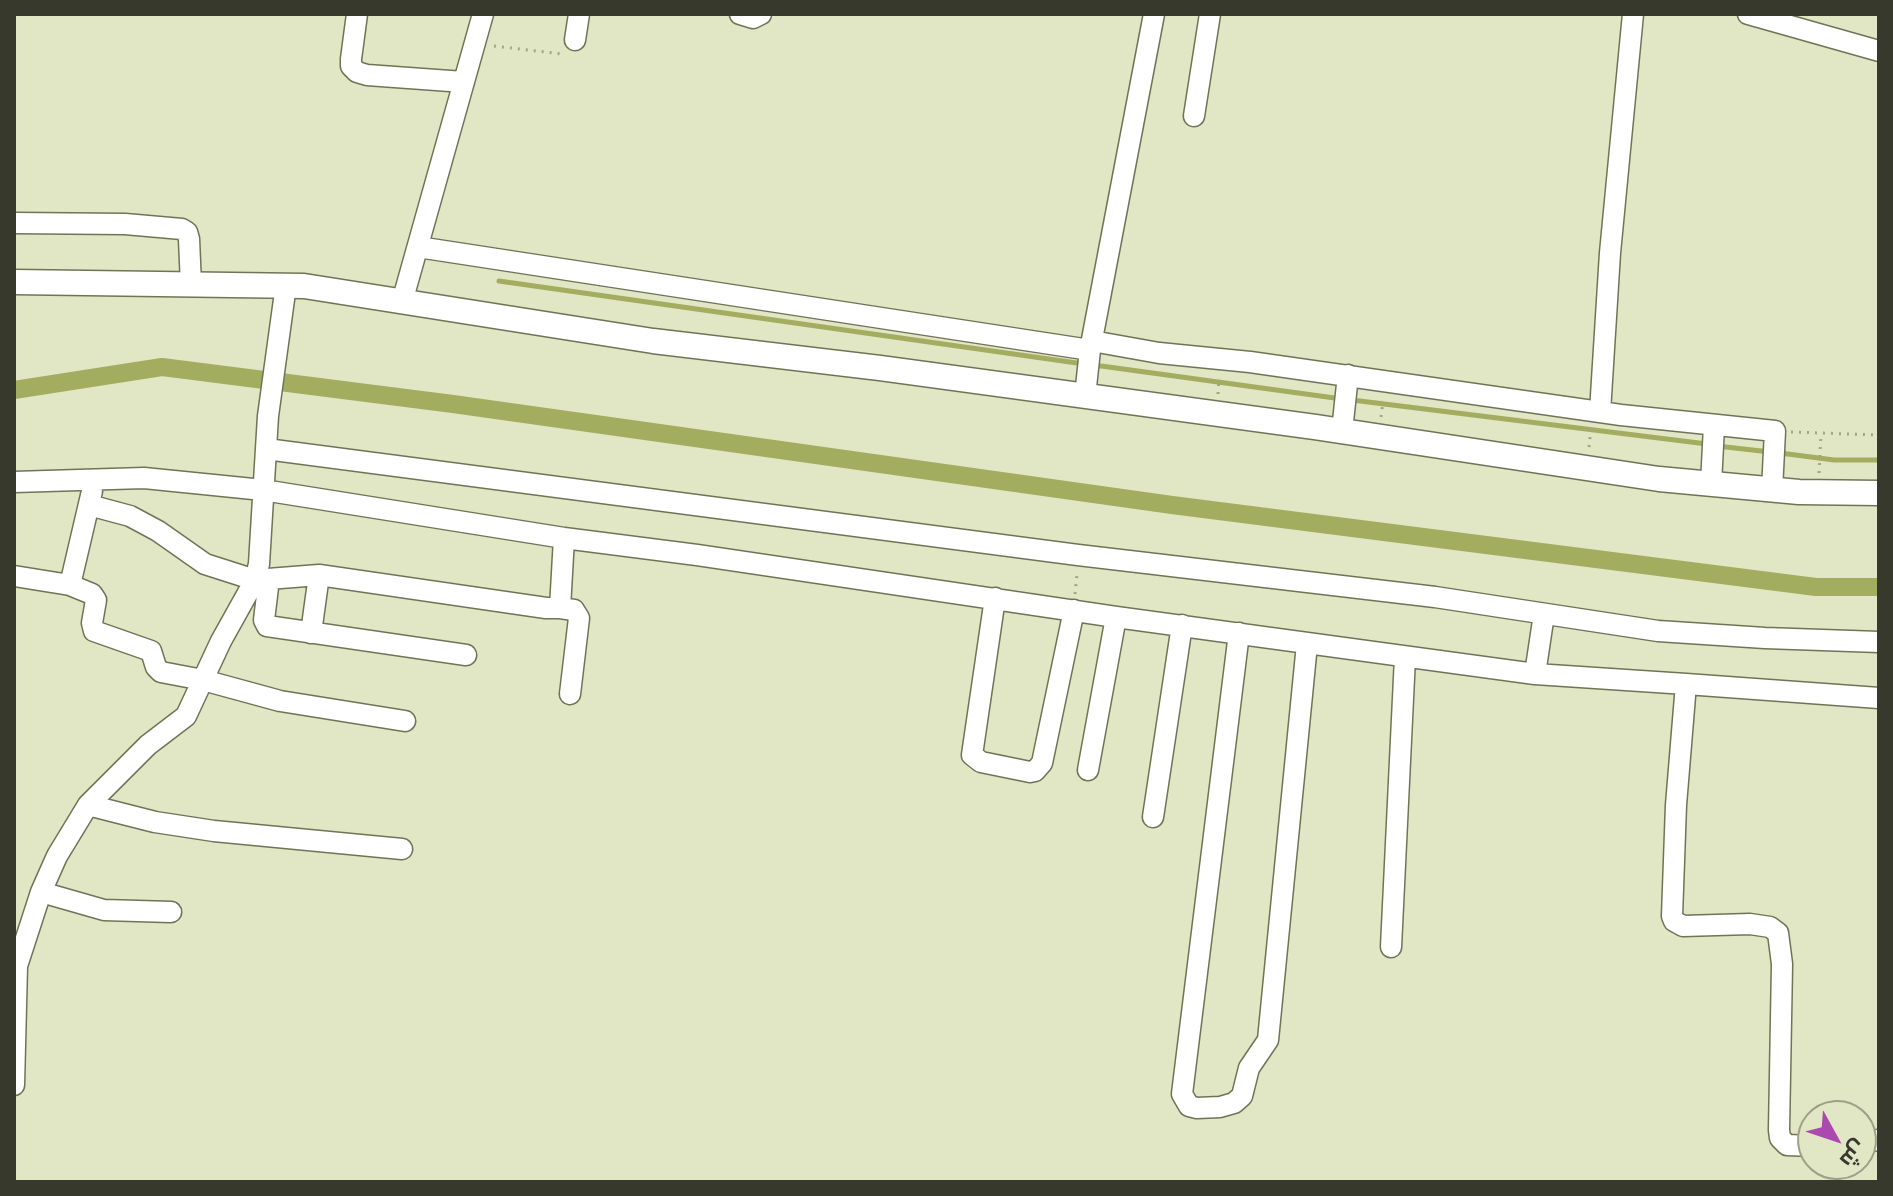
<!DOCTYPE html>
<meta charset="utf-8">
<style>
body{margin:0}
#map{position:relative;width:1893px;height:1196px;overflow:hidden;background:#e1e6c5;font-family:"Golos Text",Cairo,sans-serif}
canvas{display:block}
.frame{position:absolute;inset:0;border:16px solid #37392c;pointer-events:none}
.north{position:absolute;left:1797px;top:1100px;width:80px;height:80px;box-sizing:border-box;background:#e1e6c5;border:2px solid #9da188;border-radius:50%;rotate:130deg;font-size:22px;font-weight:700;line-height:32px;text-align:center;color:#37392c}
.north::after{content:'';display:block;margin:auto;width:28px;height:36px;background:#ac49af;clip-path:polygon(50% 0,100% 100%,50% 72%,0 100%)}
</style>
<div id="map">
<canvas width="1893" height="1196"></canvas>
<div class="frame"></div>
<div class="north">ش</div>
</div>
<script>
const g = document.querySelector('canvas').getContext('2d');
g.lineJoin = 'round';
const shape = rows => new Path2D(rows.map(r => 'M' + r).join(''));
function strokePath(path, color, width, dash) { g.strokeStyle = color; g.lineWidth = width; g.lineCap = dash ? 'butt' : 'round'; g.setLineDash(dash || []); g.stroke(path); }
const stream = shape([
 [499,281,1084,364],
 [1094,365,1342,399],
 [1352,400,1707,444],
 [1717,446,1770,452],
 [1780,453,1834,460,1879,460]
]);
const canal = shape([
 [14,390,162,367,453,404,1172,505,1816,587,1879,587]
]);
const path = shape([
 [494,46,562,54],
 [1218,394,1219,378],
 [1381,417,1383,401],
 [1791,432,1879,435],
 [1589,447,1591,427],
 [1819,473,1821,434],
 [1075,594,1077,574]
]);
const minor = shape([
 [357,14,351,59,351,66,357,72,367,75,464,82],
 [740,14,753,18,761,14],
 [1748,14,1879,51],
 [575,40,579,14],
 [1194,116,1210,14],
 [14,223,125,224,182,229,187,232,189,239,191,285],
 [418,247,1090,350,1154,14],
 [402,302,483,14],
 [1092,341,1159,353,1250,362,1621,415,1775,431,1772,490],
 [1085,396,1090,350],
 [1600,412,1610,253,1633,14],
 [1342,431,1348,375],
 [266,449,1078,555,1435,597,1658,631,1765,638,1879,642],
 [14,482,144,478,263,490,564,538,697,555,1116,617,1535,674],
 [1711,484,1714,426],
 [89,505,130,516,158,531,205,564,255,580,319,575,546,608,560,608,564,538],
 [14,576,70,585,92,594,96,600,92,623,94,631,151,651,156,667,161,672,203,680,280,701,405,721],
 [269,579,264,620,267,626,466,655],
 [70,585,92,491],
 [995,598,972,755,981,762,1030,772,1035,771,1042,763,1074,610],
 [560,608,574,610,579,618,570,694],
 [1544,614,1535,674,1686,684,1676,805,1672,916,1674,921,1683,926,1750,924,1770,927,1778,933,1782,964,1779,1130,1780,1138,1787,1145,1813,1146],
 [311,633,319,575],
 [1239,633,1182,1094,1189,1106,1197,1108,1220,1107,1234,1103,1242,1096,1249,1068,1268,1040,1307,644],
 [1686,684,1879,698],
 [1088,770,1116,617],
 [88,805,155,822,214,831,402,849],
 [1153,817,1182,625],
 [41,892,104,910,171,912],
 [1391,947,1405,657],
 [14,1085,17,966,41,892,57,856,88,805,148,745,186,716,221,641,255,580,259,564,268,416,286,285],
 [1861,1142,1879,1140]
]);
const tertiary = shape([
 [14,282,304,286,653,341,880,368,1315,427,1659,479,1799,492,1879,493]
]);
strokePath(stream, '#a3ad60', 5);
strokePath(canal, '#a3ad60', 18);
strokePath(minor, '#707457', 23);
strokePath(tertiary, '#707457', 27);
strokePath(path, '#a1a58b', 3, [2, 6]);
strokePath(minor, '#fff', 20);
strokePath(tertiary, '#fff', 24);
</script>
